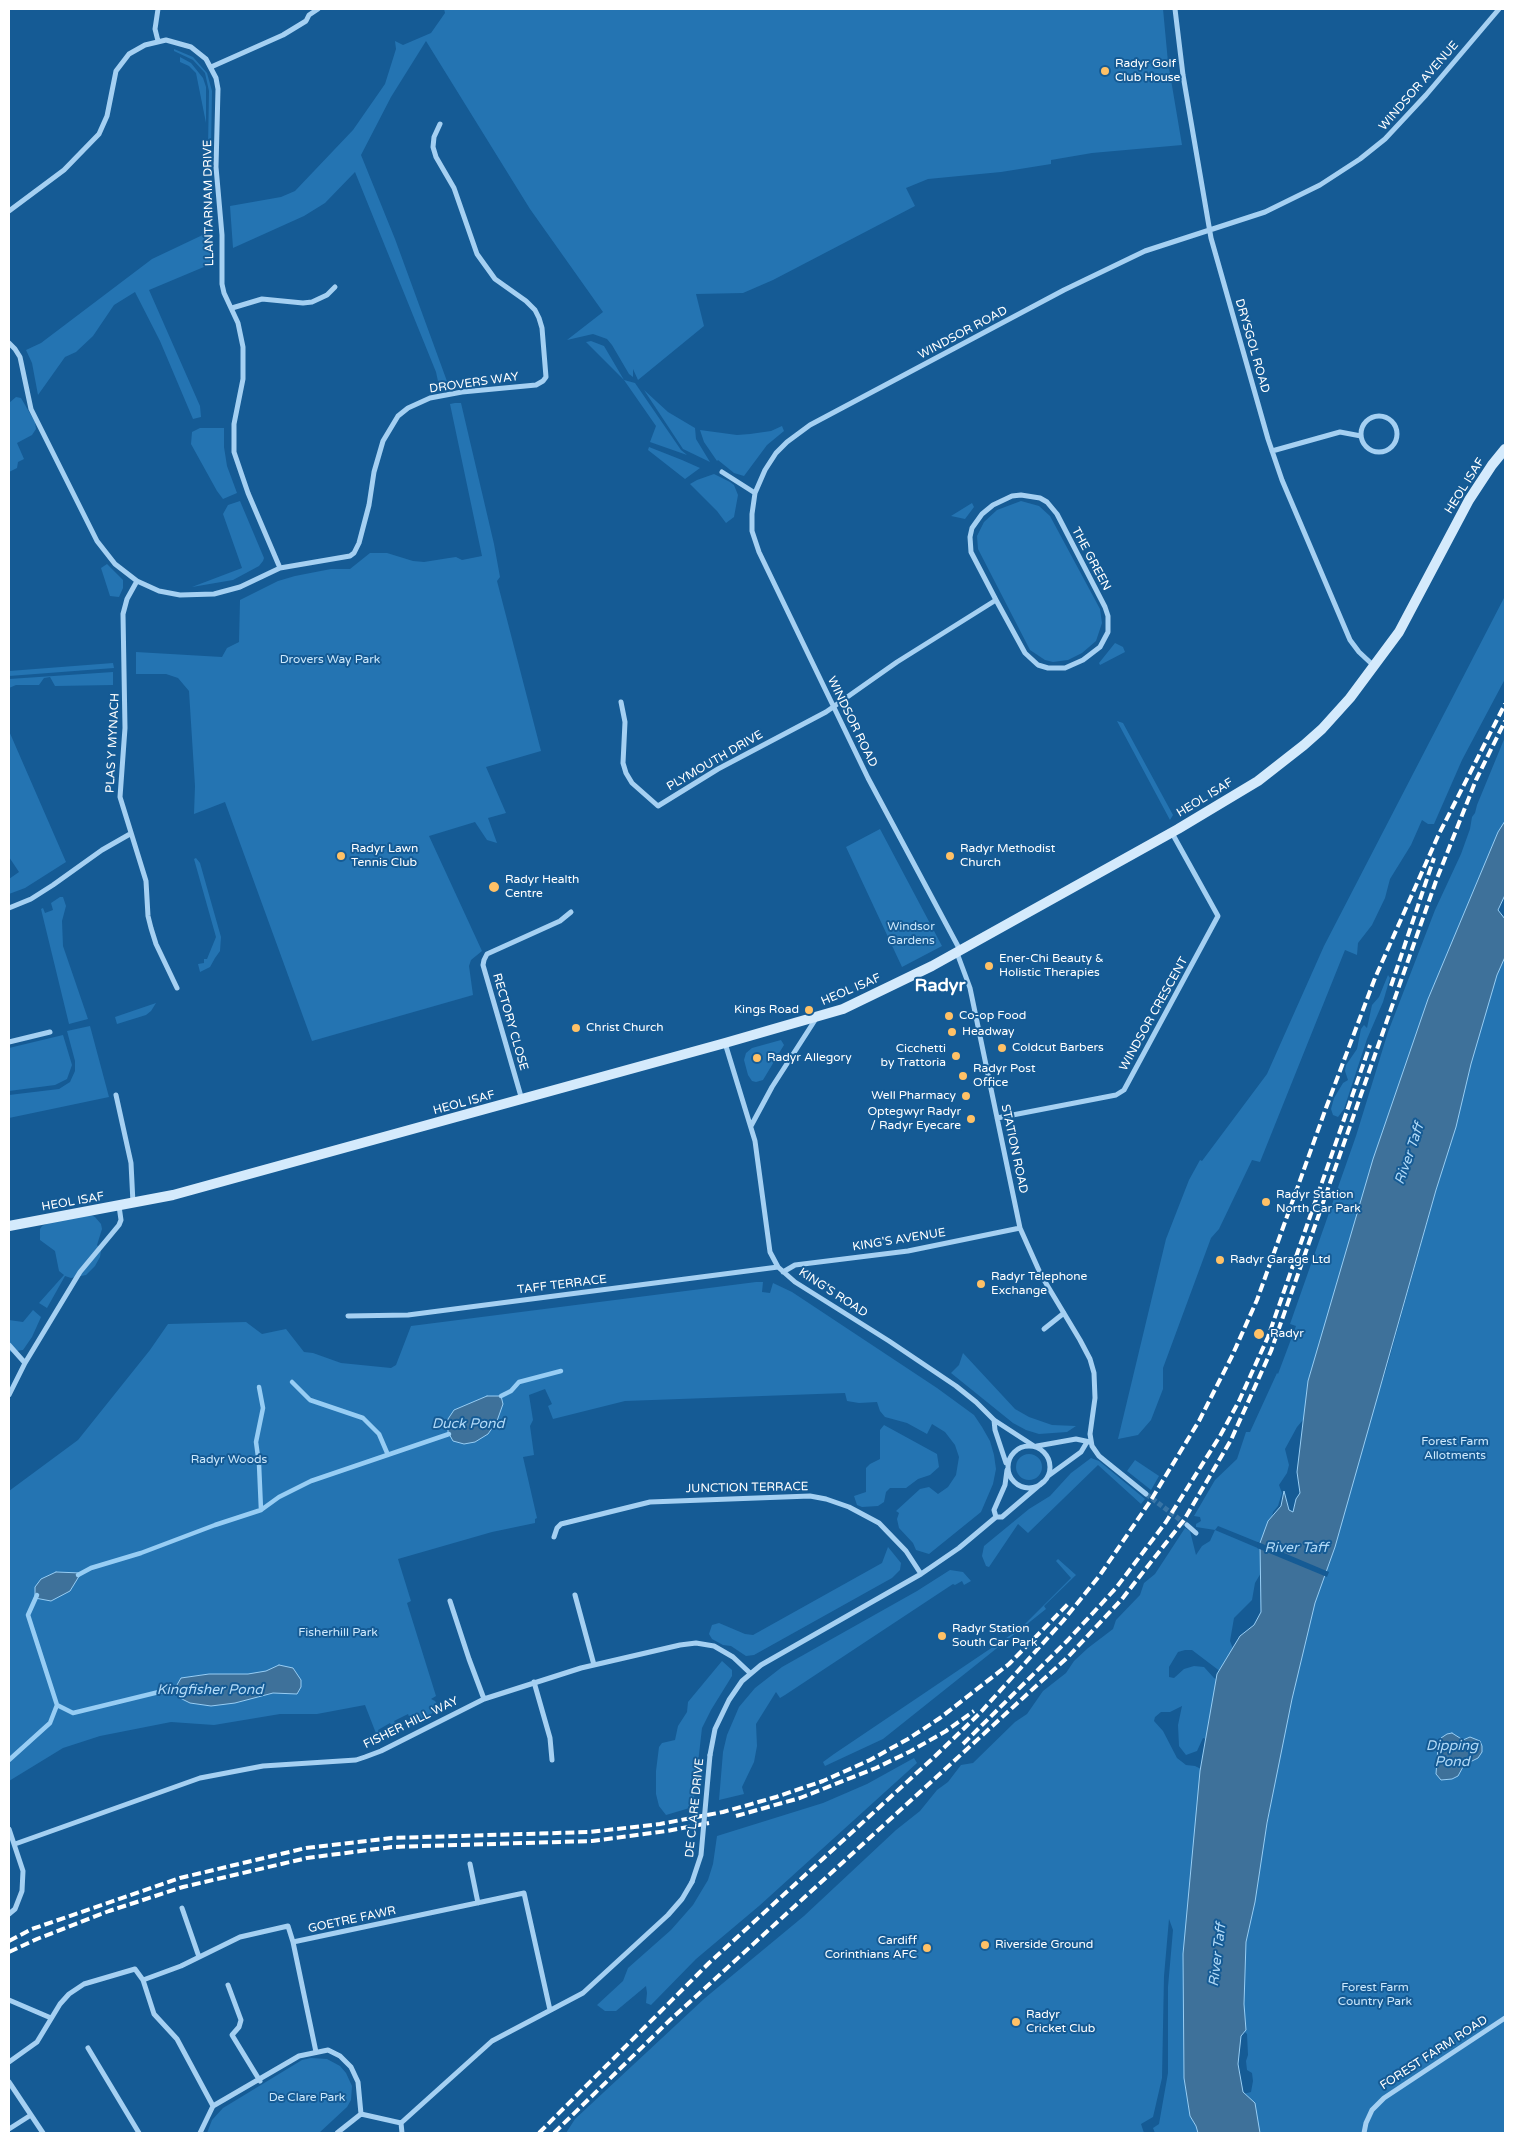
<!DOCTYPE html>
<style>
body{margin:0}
#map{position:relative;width:1514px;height:2142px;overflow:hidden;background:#155b95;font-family:"Varela Round",sans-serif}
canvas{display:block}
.frame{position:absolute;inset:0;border:10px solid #fff;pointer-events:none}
</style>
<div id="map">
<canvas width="1514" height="2142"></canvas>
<div class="frame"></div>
</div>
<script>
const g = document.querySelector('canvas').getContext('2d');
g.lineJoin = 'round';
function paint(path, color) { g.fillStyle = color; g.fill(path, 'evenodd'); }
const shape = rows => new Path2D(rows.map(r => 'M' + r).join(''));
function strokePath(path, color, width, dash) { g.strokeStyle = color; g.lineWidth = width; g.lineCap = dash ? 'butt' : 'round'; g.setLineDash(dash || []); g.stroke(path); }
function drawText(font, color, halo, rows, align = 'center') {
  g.font = font + ' "Varela Round",sans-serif'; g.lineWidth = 4; g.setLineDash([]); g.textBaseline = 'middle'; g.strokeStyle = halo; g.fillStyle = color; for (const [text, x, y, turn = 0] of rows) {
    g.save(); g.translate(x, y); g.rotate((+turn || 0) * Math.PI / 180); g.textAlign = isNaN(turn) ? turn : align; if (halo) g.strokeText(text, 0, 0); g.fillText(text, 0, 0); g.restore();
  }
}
const green = shape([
 [444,9,1163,9,1168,62,1182,145,1092,153,1051,160,1051,164,1001,172,928,179,906,188,915,206,773,280,743,293,696,294,704,326,638,380,633,369,633,377,629,374,612,345,607,339,593,334,567,340,603,312,530,209,426,41,391,97,361,155,395,239,448,384,439,386,436,372,355,172,325,203,304,216,233,248,230,206,281,197,295,191,353,130,385,84,396,49,395,41,403,45,431,33,445,13],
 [174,49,193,57,207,73,212,91,211,148,208,148,209,91,205,73,193,60,174,51],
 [180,57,191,63,203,78,206,87,206,123,196,73,189,66,180,62],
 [211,231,211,264,149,290,200,406,201,417,193,419,160,341,135,292,114,305,93,336,76,352,65,357,38,395,32,363,26,350,41,343,152,259],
 [591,341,604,346,624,380,635,383,681,450,687,455,650,442,656,426,624,380,586,342],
 [644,390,668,412,695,428,696,439,710,462,683,449],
 [16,397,21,398,35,422,36,429,32,435,17,443,24,459,18,462,17,468,9,472,9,403],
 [455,403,461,403,494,544,500,577,497,581,541,751,486,767,506,813,488,818,497,843,487,840,475,822,429,836,482,951,471,960,469,966,473,995,312,1041,225,802,194,814,195,786,189,691,178,678,166,674,136,674,136,652,222,657,227,648,239,642,240,600,278,581,295,576,331,569,350,569,370,553,387,553,413,561,424,562,449,558,456,557,462,560,482,556,450,404],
 [782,426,784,431,767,445,744,476,734,473,718,460,717,461,704,442,700,430,737,435,750,434,771,431],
 [200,428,224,428,224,447,227,466,237,493,223,499,217,491,191,444,192,432],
 [649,447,682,460,700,468,685,479,648,450],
 [714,474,730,482,734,485,738,495,734,517,726,523,717,511,690,484,697,480],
 [240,501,264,558,263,561,259,566,233,580,192,587,242,568,223,514,228,505],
 [1021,501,1039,506,1050,516,1100,609,1102,623,1096,641,1082,653,1068,660,1053,662,1045,660,1030,650,978,549,977,536,984,522,997,510],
 [972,503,974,507,965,519,951,516],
 [107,564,123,580,123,588,119,597,110,596,101,568],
 [1505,596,1505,679,1462,760,1434,824,1428,824,1422,820,1411,845,1390,879,1385,898,1372,925,1358,943,1357,955,1345,950,1260,1162,1252,1160,1219,1229,1211,1238,1163,1368,1163,1389,1151,1420,1138,1435,1118,1439,1166,1239,1189,1180,1200,1160,1202,1161,1267,1074,1324,946],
 [1115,643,1123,647,1125,652,1100,665,1099,663],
 [113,663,114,668,9,676,9,671],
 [113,672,113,685,55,686,50,677,44,678,39,685,16,685,9,688,9,679],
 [1117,721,1123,723,1173,815,1170,820],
 [9,731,66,862,25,888,9,894,9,879,19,872,9,857],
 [1505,737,1505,836,1308,1414,1297,1427,1285,1449,1289,1465,1287,1473,1279,1485,1282,1493,1278,1506,1273,1512,1271,1522,1260,1543,1218,1526,1215,1530,1260,1549,1264,1555,1265,1566,1255,1583,1252,1600,1234,1618,1230,1641,1236,1656,1221,1672,1192,1650,1185,1650,1178,1652,1169,1667,1169,1677,1174,1678,1184,1669,1194,1666,1204,1667,1214,1678,1229,1686,1212,1741,1203,1738,1197,1751,1186,1755,1179,1746,1178,1725,1182,1706,1170,1712,1161,1712,1155,1717,1154,1721,1163,1731,1177,1758,1186,1765,1195,1766,1209,1773,1183,1954,1184,2078,1190,2116,1196,2126,1198,2133,1155,2133,1153,2128,1159,2124,1168,2073,1168,1987,1173,1930,1169,1919,1164,1976,1162,2078,1153,2117,1141,2124,1144,2133,566,2133,575,2119,705,1998,804,1916,896,1830,920,1811,937,1790,948,1782,961,1765,973,1763,1015,1722,1027,1714,1043,1691,1066,1673,1074,1661,1088,1648,1113,1629,1116,1620,1140,1595,1144,1583,1155,1574,1185,1528,1190,1531,1196,1555,1202,1546,1210,1541,1215,1530,1196,1527,1196,1524,1201,1521,1200,1517,1194,1516,1215,1480,1237,1459,1246,1432,1250,1432,1277,1373,1278,1374,1296,1326,1290,1324,1356,1136,1388,1032,1435,910,1461,854,1470,829,1472,817,1475,813,1477,805],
 [880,829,942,946,902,967,846,847],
 [196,858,200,863,221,937,220,951,215,958,210,967,200,972,198,964,204,963,204,959,207,959,216,937,194,859],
 [60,897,63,897,66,906,62,921,63,946,88,1019,69,1024,41,909,43,908,45,913,53,910,51,903],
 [1505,951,1505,2133,1260,2133,1243,2094,1251,2092,1253,2081,1252,2073,1247,2070,1246,2061,1248,2055,1247,2034,1238,2025,1244,1985,1241,1949,1251,1893,1263,1846,1308,1607,1387,1367,1436,1190,1479,1004],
 [1388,975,1390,978,1383,1002,1367,1039,1344,1109,1338,1117,1333,1115,1331,1109,1334,1098,1343,1083,1348,1080,1345,1071,1346,1065,1357,1049,1361,1029,1364,1025,1367,1028,1372,1005,1379,997],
 [156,1003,151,1011,146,1015,117,1024,115,1017],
 [90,1026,109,1097,9,1118,9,1095,59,1089,70,1082,75,1071,75,1061,67,1031],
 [63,1035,72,1065,67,1079,55,1085,9,1091,9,1048],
 [781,1040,784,1045,763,1080,756,1082,752,1081,748,1075,744,1060,746,1053,752,1048],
 [81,1210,95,1217,101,1224,102,1229,97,1245,101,1251,100,1257,95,1266,86,1275,71,1278,65,1276,47,1308,39,1303,64,1275,59,1271,55,1251,40,1240,40,1229,42,1226],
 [756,1282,763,1282,762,1292,770,1293,773,1283,792,1292,937,1388,974,1415,982,1427,990,1441,994,1455,996,1469,993,1484,981,1512,929,1554,916,1550,913,1543,899,1528,897,1519,899,1513,896,1511,920,1489,929,1487,938,1494,948,1487,956,1475,959,1457,955,1445,945,1432,932,1424,927,1434,907,1423,885,1417,880,1411,877,1402,859,1403,847,1401,845,1393,625,1401,553,1419,548,1406,552,1404,545,1389,529,1395,533,1420,530,1426,534,1455,523,1457,537,1518,535,1519,535,1523,492,1532,398,1559,411,1601,407,1603,436,1696,431,1699,435,1701,440,1709,412,1724,408,1714,394,1721,399,1731,395,1733,390,1723,378,1730,382,1740,379,1741,365,1705,317,1714,280,1714,214,1725,171,1722,100,1736,63,1748,9,1781,9,1491,78,1440,150,1350,168,1324,246,1322,262,1334,286,1329,304,1352,313,1353,341,1363,391,1368,396,1365,411,1326],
 [33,1310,41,1317,32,1337,23,1350,9,1352,9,1320,23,1322],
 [963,1353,1015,1409,1029,1417,1052,1425,1076,1426,1067,1432,1039,1434,1026,1430,1013,1423,951,1373,959,1365],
 [884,1425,937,1454,939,1467,930,1475,918,1479,906,1488,890,1488,886,1492,884,1502,878,1506,862,1507,857,1505,854,1496,866,1492,866,1468,870,1464,880,1459,880,1430],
 '1016 1467a13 13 0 1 1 26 0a13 13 0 1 1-26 0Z',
 [1091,1458,1099,1461,1145,1499,1141,1504,1098,1465,1028,1533,1018,1524,989,1567,986,1566,982,1556,984,1546,1029,1509,1050,1496,1071,1473],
 [1135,1460,1159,1476,1151,1490,1127,1471],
 [888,1547,901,1563,900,1570,892,1578,754,1655,746,1656,731,1646,723,1645,712,1639,709,1634,712,1625,719,1623,745,1634,753,1635,882,1563],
 [1058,1559,1076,1575,1044,1606,1046,1609,883,1739,825,1766,823,1762,834,1754,1021,1628,1071,1578,1056,1561],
 [950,1570,963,1572,971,1581,964,1585,962,1581,955,1585,953,1584,785,1695,780,1698,776,1692,756,1724,757,1746,754,1762,742,1787,744,1794,719,1800,723,1752,727,1735,739,1707,755,1688,782,1667,917,1591],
 [722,1661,732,1670,732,1676,711,1710,702,1728,693,1807,666,1815,659,1806,656,1794,656,1771,659,1747,662,1743,675,1740,678,1726,687,1712,688,1702],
 [914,1758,917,1763,759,1906,696,1959,651,2005,646,2003,647,1993,646,1986,616,2011,605,2011,597,2005,623,1981,628,1968,671,1930,693,1905,708,1880,713,1864,717,1836,823,1803,867,1784],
 [311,2058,327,2059,340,2066,346,2073,352,2086,351,2100,347,2107,319,2133,207,2133,212,2120,223,2108,302,2060]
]);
const water = shape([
 [1505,821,1505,895,1498,910,1505,919,1505,957,1497,975,1471,1064,1456,1127,1436,1190,1335,1547,1315,1603,1292,1699,1267,1823,1255,1902,1246,1942,1244,2004,1246,2030,1241,2036,1238,2064,1243,2092,1255,2103,1260,2133,1198,2133,1196,2126,1190,2116,1184,2078,1183,1954,1200,1771,1217,1674,1240,1636,1254,1625,1261,1612,1260,1543,1268,1521,1281,1506,1284,1491,1289,1510,1293,1512,1296,1499,1300,1493,1297,1472,1308,1381,1373,1159,1428,999,1498,832,1505,821],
 [487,1396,501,1396,503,1404,497,1421,488,1434,475,1442,464,1444,453,1441,448,1432,448,1419,454,1410,487,1396],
 [56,1572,81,1573,70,1591,51,1601,35,1598,35,1587,41,1579,56,1572],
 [279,1665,293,1668,301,1680,301,1687,297,1694,273,1693,235,1703,211,1706,190,1703,178,1697,174,1690,181,1678,209,1674,248,1674,266,1671,279,1665],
 [1452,1733,1463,1740,1470,1737,1480,1741,1482,1746,1482,1752,1478,1758,1464,1765,1458,1776,1452,1779,1441,1780,1436,1774,1438,1747,1441,1738,1447,1734,1452,1733]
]);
const pier = shape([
 [1258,1542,1329,1572,1327,1577,1257,1548]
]);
const stream = shape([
 [292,1382,310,1400,363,1418,379,1434,388,1455],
 [259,1387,263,1408,256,1442,259,1464,261,1510],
 [501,1396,511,1391,519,1382,561,1371],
 [78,1575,91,1568,141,1553,215,1525,261,1510,279,1497,311,1481,449,1434],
 [37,1595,28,1615,57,1705,73,1713,163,1691,174,1690],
 [9,1760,50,1723,57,1705]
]);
const minorTunnel = shape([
 [1146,1494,1187,1525]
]);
const minor = shape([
 [1175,9,1183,75,1211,238,1268,439,1282,480,1350,640,1359,652,1374,666],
 [158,41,155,29,158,9],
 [211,67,283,35,306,21,309,15,318,9],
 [9,211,64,170,99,134,107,116,116,71,129,54,145,45,166,40,191,47,206,59,216,78,218,89,216,167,222,235,222,284,224,293,238,323,243,347,243,379,234,424,234,452,248,493,280,568],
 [232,308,262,299,303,303,312,302,327,295,335,287],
 [9,343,15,349,20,357,31,409,97,541,115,564,137,581,159,591,180,595,214,594,240,587,280,568,350,556,354,553,359,543,369,505,374,472,383,441,398,416,408,408,430,398,462,392,536,385,543,381,546,377,542,328,539,318,535,310,526,301,495,279,477,254,454,188,436,157,433,147,434,137,440,124],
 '1361 434a18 18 0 1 1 36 0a18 18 0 1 1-36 0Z',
 [1272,451,1340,432,1361,436],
 [722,472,755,493],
 [137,581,127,599,123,614,125,728,120,797,146,881,148,916,151,928,156,944,177,988],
 [621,702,625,722,623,763,626,773,632,783,658,806,718,769,826,712,897,662,996,600,1025,653,1038,665,1048,668,1065,668,1083,660,1100,647,1108,632,1108,616,1105,607,1057,514,1047,502,1040,498,1021,495,1012,496,993,505,982,514,972,528,970,537,971,552,996,600],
 [9,908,31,899,53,885,102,850,130,834],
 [960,950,868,778,759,552,752,531,752,514,755,493,765,470,776,453,787,442,810,425,1064,290,1145,251,1265,212,1320,185,1360,159,1385,139,1426,95,1499,9],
 [957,953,970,988,1020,1228,1041,1275,1080,1340,1090,1359,1094,1373,1095,1398,1090,1434,1092,1446,1099,1456,1146,1494],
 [9,1042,50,1032],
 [725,1043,755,1141,770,1252,778,1267,795,1282,889,1341,956,1386,976,1402,994,1420,1034,1446],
 [116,1095,131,1163,133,1203],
 [522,1100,483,965,484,960,487,954,560,921,571,912],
 [997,1118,1116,1095,1124,1090,1218,916,1172,833],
 [751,1126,772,1087,817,1017],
 [783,1272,795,1265,908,1251,1020,1228],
 [348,1316,408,1315,778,1267],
 [1044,1329,1064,1313],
 [9,1345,25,1363],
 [9,1395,25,1363,80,1272,119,1225,121,1220,119,1206],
 [994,1420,995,1430,1006,1463],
 '1008 1467a21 21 0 1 1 42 0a21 21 0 1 1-42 0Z',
 [1037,1446,1076,1439,1090,1442],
 [1048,1476,1081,1452,1087,1442],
 [996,1517,994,1510,1005,1485,1007,1470],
 [1187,1525,1196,1533],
 [554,1537,557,1528,561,1524,650,1502,810,1496,826,1499,849,1507,879,1523,906,1551,921,1574],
 [575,1595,594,1665],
 [450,1601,469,1659,484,1699],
 [534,1682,550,1738,552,1760],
 [710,1755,715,1729,729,1700,742,1681,761,1665,921,1574,959,1548,996,1517,1002,1517,1043,1482],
 [9,1829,23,1871,22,1891,15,1909,9,1914],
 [15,1844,200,1778,263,1766,356,1760,365,1757,381,1751,484,1699,581,1668,680,1645,696,1643,714,1646,733,1657,750,1673],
 [470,1864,478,1903],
 [182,1908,199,1957],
 [293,1942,316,2052],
 [143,1980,154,2014,177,2039,213,2106],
 [228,1985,241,2020,239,2027,232,2035,260,2081],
 [9,2000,51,2018],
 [88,2048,139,2133],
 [9,2062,37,2042,60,2004,69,1994,84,1984,135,1969,143,1980,181,1966,240,1937,288,1926,293,1942,524,1893,550,2010],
 [9,2082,43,2133],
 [401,2123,402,2133],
 [9,2129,31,2115],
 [200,2133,213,2106,299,2056,328,2050,340,2056,351,2067,358,2082,361,2114],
 [337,2133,361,2114,401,2123,492,2041,583,1993,668,1915,682,1899,692,1882],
 [1364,2133,1366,2123,1372,2110,1384,2098,1505,2018]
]);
const secondary = shape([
 [9,1226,173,1195,725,1043,843,1009,932,966,1178,829,1258,781,1304,745,1322,729,1350,698,1399,632,1469,500,1492,465,1505,449]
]);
const rail = shape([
 [1391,986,1434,858],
 [963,1744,1068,1640,1116,1588,1166,1522,1220,1436,1239,1401,1268,1337,1370,1045],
 [736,1816,800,1798,876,1768,911,1751,946,1731,974,1711],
 [9,1941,32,1929,180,1878,306,1848,392,1838,590,1832,660,1824,723,1812,776,1797,823,1781,870,1760,908,1739,940,1718,1009,1664,1070,1602],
 [9,1952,37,1939,109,1911,183,1887,307,1858,392,1847,592,1841,667,1831,709,1823],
 [539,2133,709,1963,931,1760,980,1713,1063,1621,1100,1575,1151,1500,1199,1421,1232,1356,1257,1300,1326,1108,1375,978,1438,836,1505,704],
 [554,2133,670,2020,1068,1657,1122,1599,1184,1520,1231,1440,1271,1351,1436,881,1476,780,1505,721]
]);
const minorBridge = shape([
 [692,1882,701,1855,710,1755]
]);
const markers = [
 [1105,71,5,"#ffc166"],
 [341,856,5,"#ffc166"],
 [950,856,5,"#ffc166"],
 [494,887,6,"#ffc166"],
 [989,966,5,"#ffc166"],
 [809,1010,5,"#ffc166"],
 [949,1016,5,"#ffc166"],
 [576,1028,5,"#ffc166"],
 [952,1032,5,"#ffc166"],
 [1002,1048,5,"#ffc166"],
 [956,1056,5,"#ffc166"],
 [757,1058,5,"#ffc166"],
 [963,1076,5,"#ffc166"],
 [966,1096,5,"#ffc166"],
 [971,1119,5,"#ffc166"],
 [1266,1202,5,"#ffc166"],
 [1220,1260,5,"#ffc166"],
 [981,1284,5,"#ffc166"],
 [1259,1334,6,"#ffc166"],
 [942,1636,5,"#ffc166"],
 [985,1945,5,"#ffc166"],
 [927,1948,5,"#ffc166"],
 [1016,2022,5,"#ffc166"]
];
const poiNames = [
 ["Radyr Golf",1115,64],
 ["Club House",1115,78],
 ["Radyr Lawn",351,849],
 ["Tennis Club",351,863],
 ["Radyr Methodist",960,849],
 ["Church",960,863],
 ["Radyr Health",505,880],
 ["Centre",505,894],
 ["Ener-Chi Beauty &",999,959],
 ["Holistic Therapies",999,973],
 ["Kings Road",799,1010,"right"],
 ["Co-op Food",959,1016],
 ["Christ Church",586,1028],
 ["Headway",962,1032],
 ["Coldcut Barbers",1012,1048],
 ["Cicchetti",946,1049,"right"],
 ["by Trattoria",946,1063,"right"],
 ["Radyr Allegory",767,1058],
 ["Radyr Post",973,1069],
 ["Office",973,1083],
 ["Well Pharmacy",956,1096,"right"],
 ["Optegwyr Radyr",961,1112,"right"],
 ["/ Radyr Eyecare",961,1126,"right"],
 ["Radyr Station",1276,1195],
 ["North Car Park",1276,1209],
 ["Radyr Garage Ltd",1230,1260],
 ["Radyr Telephone",991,1277],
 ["Exchange",991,1291],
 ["Radyr",1270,1334],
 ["Radyr Station",952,1629],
 ["South Car Park",952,1643],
 ["Cardiff",917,1941,"right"],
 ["Corinthians AFC",917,1955,"right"],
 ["Riverside Ground",995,1945],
 ["Radyr",1026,2015],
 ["Cricket Club",1026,2029]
];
const streetNames = [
 ["WINDSOR AVENUE",1419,86,-49],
 ["LLANTARNAM DRIVE",209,203,-91],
 ["WINDSOR ROAD",963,333,-28],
 ["DRYSGOL ROAD",1252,346,74],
 ["DROVERS WAY",474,383,-8],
 ["HEOL ISAF",1465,486,-58],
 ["THE GREEN",1091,559,62],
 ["WINDSOR ROAD",852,722,64],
 ["PLAS Y MYNACH",113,743,-87],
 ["PLYMOUTH DRIVE",715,761,-30],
 ["HEOL ISAF",1205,798,-31],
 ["HEOL ISAF",851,990,-23],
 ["WINDSOR CRESCENT",1154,1014,-61],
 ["RECTORY CLOSE",510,1022,74],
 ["HEOL ISAF",464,1103,-15],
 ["STATION ROAD",1014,1149,78],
 ["HEOL ISAF",73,1202,-10],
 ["KING'S AVENUE",899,1240,-9],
 ["TAFF TERRACE",562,1285,-7],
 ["KING'S ROAD",833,1293,33],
 ["JUNCTION TERRACE",747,1488,-1],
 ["FISHER HILL WAY",411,1723,-26],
 ["DE CLARE DRIVE",695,1808,-84],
 ["GOETRE FAWR",352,1920,-12],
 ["FOREST FARM ROAD",1434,2053,-33]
];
const parkNames = [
 ["Drovers Way Park",330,660],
 ["Windsor",911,927],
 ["Gardens",911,941],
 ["Forest Farm",1455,1442],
 ["Allotments",1455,1456],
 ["Radyr Woods",229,1460],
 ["Fisherhill Park",338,1633],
 ["Forest Farm",1375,1988],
 ["Country Park",1375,2002],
 ["De Clare Park",307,2098]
];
const waterNames = [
 ["River Taff",1410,1154,-71],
 ["Duck Pond",468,1424],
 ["River Taff",1296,1548],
 ["Kingfisher Pond",210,1690],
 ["Dipping",1452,1746],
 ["Pond",1452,1762],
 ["River Taff",1218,1955,-83]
];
const districtNames = [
 ["Radyr",940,986]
];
paint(green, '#2474b2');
paint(water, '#3e719a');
strokePath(water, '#97cdf4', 1);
paint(pier, '#155b95');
strokePath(stream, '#97cdf4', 4.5);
strokePath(minorTunnel, '#3874a5', 5, [5, 2.5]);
strokePath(minor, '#a5d0f2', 5);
strokePath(secondary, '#d4eafc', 10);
strokePath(rail, '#fff', 4, [9, 4]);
strokePath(minorBridge, '#a5d0f2', 5);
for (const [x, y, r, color] of markers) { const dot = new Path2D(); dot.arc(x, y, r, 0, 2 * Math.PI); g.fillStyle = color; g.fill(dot); strokePath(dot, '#155b95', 2); }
drawText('12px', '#fff', '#155b95', poiNames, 'left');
drawText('12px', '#fff', '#155b95', streetNames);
drawText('12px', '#cce8fc', '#155b95', parkNames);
drawText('italic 14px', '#b1daf8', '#155b95', waterNames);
drawText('bold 18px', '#fff', '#155b95', districtNames);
</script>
